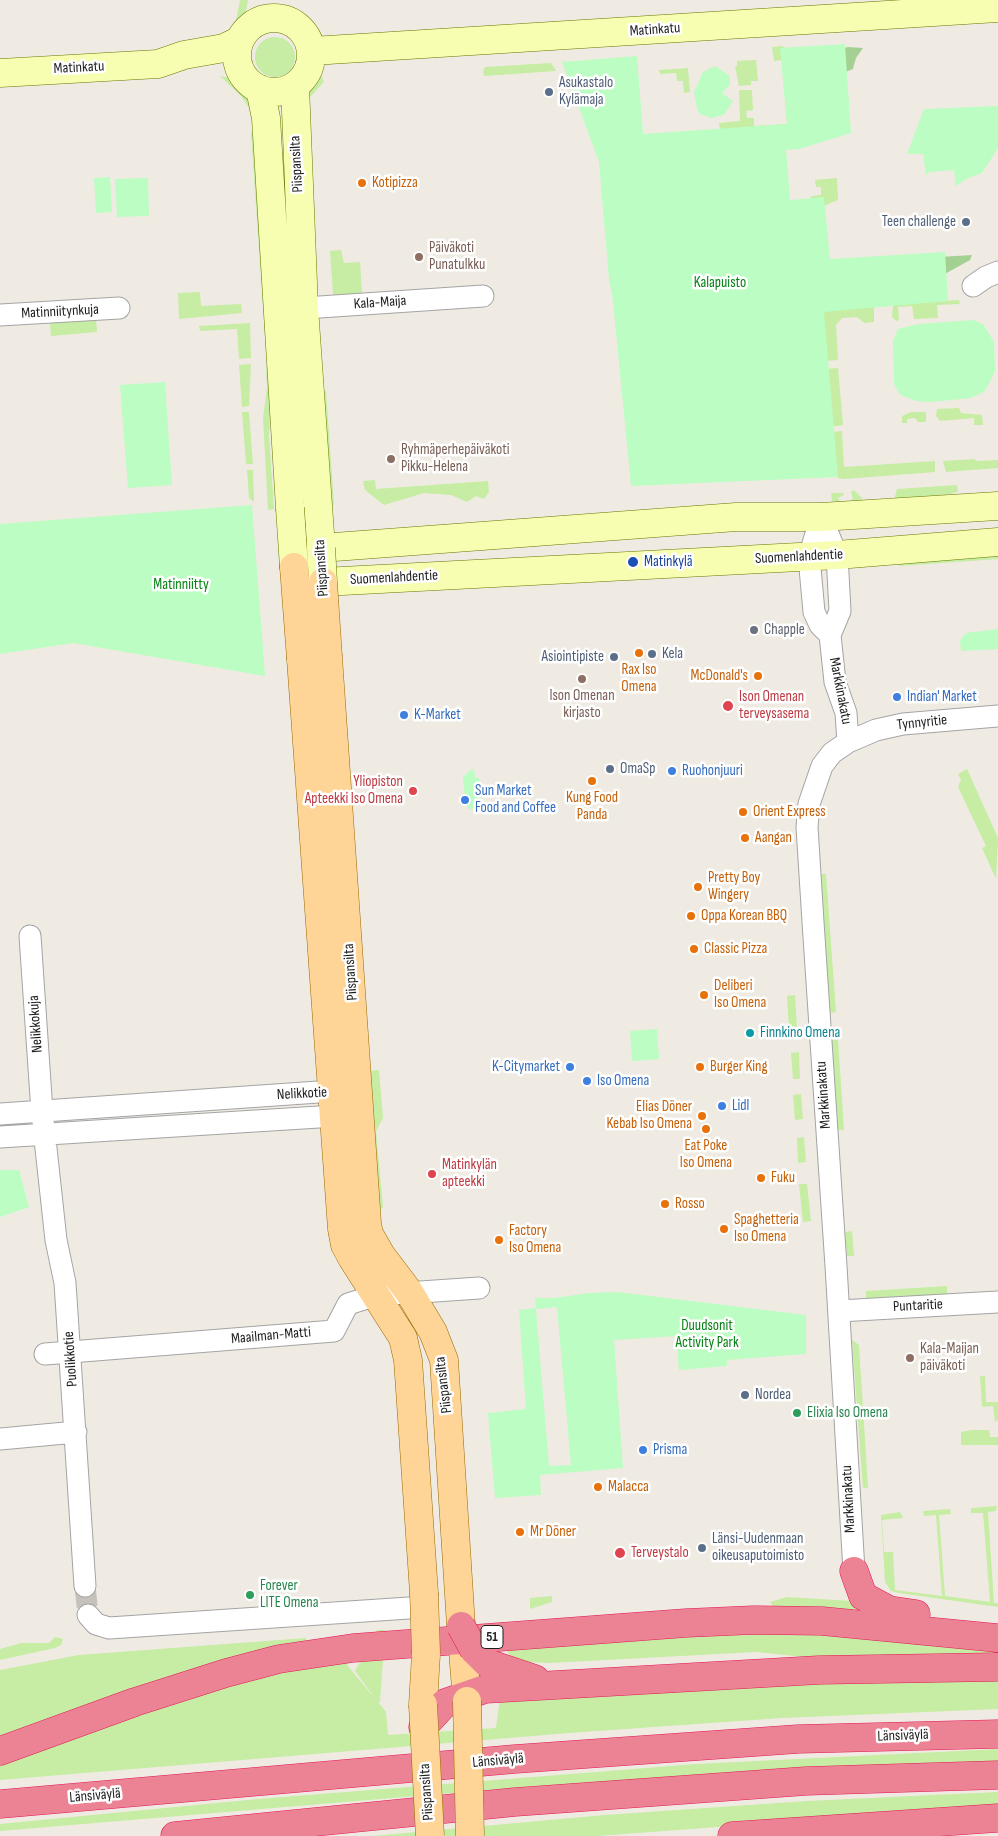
<!DOCTYPE html>
<meta charset="utf-8">
<style>
body{margin:0}
canvas{display:block;background:#efebe2}
</style>
<canvas width="998" height="1836"></canvas>
<script>
const g = document.querySelector('canvas').getContext('2d');
g.lineJoin = 'round';
function paint(path, color) { g.fillStyle = color; g.fill(path, 'evenodd'); }
const shape = rows => new Path2D(rows.map(r => 'M' + r).join(''));
function strokePath(path, color, width, dash) { g.strokeStyle = color; g.lineWidth = width; g.lineCap = dash ? 'butt' : 'round'; g.setLineDash(dash || []); g.stroke(path); }
function drawText(font, color, halo, rows, align = 'center') {
  g.font = font + ' "Sofia Sans Condensed",sans-serif'; g.lineWidth = 5; g.setLineDash([]); g.textBaseline = 'middle'; g.strokeStyle = halo; g.fillStyle = color; for (const [text, x, y, turn = 0] of rows) {
    g.save(); g.translate(x, y); g.rotate((+turn || 0) * Math.PI / 180); g.textAlign = isNaN(turn) ? turn : align; if (halo) g.strokeText(text, 0, 0); g.fillText(text, 0, 0); g.restore();
  }
}
const grass = shape([
 [240,0,248,0,246,12,236,28,226,36,236,20],
 '255 57a20 20 0 1 1 40 0a20 20 0 1 1-40 0Z',
 [782,46,787,49,791,130,715,129,720,129,719,123,740,121,739,90,752,90,753,110,746,111,747,118,754,118,754,126,787,124,782,60,774,61,772,47],
 [756,60,758,81,751,81,751,85,739,86,735,66,737,66,737,61],
 [551,63,556,71,484,76,483,71,485,67],
 [688,68,690,92,684,93,683,81,677,81,676,73,660,74,659,70],
 [321,74,324,82,302,106,307,87],
 [220,76,230,78,244,88,249,94,250,109,240,95],
 [251,133,257,133,272,336,265,336],
 [837,178,838,200,819,208,810,200,812,196,821,195,821,187,816,187,815,180],
 [341,250,344,263,360,262,362,294,337,297,333,294,330,251],
 [200,292,201,306,241,304,242,313,179,319,178,293],
 [959,300,960,304,937,305,938,318,914,319,912,306,898,307,899,320,896,321,892,317,893,305],
 [874,307,874,322,864,323,857,317,842,318,836,325,838,360,825,361,823,313,828,310],
 [53,320,96,320,97,332,51,336,50,323],
 [250,323,251,358,239,359,237,329,200,331,199,326],
 [251,364,249,406,242,407,239,365],
 [266,367,273,367,269,436,274,509,268,510,263,418,267,387],
 [838,368,843,425,830,427,825,369],
 [319,391,326,391,334,505,327,506],
 [959,408,961,413,982,415,983,425,974,425,974,418,940,421,936,416,937,409],
 [242,412,249,412,253,464,246,464],
 [911,412,926,412,926,422,918,422,915,418,907,419,907,423,902,423,902,416],
 [842,431,844,467,935,461,935,472,844,479,838,478,834,474,832,432],
 [975,459,976,461,998,460,998,468,946,472,943,461],
 [247,470,253,470,254,502,249,498],
 [375,480,376,489,488,481,489,492,484,499,476,496,467,502,451,495,424,493,384,505,365,490,363,481],
 [957,485,958,492,925,500,893,504,897,489],
 [854,490,862,498,862,504,841,508,836,501,832,501,831,493,843,493,844,495,838,498,842,506,853,499,851,492],
 [998,549,998,559,899,566,899,559],
 [967,769,998,838,996,879,982,848,986,846,958,787,961,780,958,774],
 [820,874,826,874,836,1012,830,1013],
 [795,995,797,1029,789,1030,787,996],
 [838,1039,844,1130,838,1130,831,1040],
 [799,1052,800,1079,793,1079,791,1053],
 [379,1070,383,1118,376,1131,383,1207,380,1210,367,1071],
 [801,1094,803,1119,795,1120,793,1095],
 [804,1137,806,1162,798,1163,797,1138],
 [799,1184,807,1184,811,1221,803,1222],
 [852,1231,854,1256,847,1256,845,1232],
 [947,1286,947,1294,866,1299,866,1291],
 [852,1340,859,1345,868,1488,863,1488],
 [980,1376,985,1376,986,1402,998,1402,998,1420,995,1422,993,1406,982,1407],
 [972,1430,989,1430,990,1437,998,1437,998,1445,961,1445,961,1432],
 [997,1506,996,1511,988,1512,994,1603,998,1603,998,1607,899,1593,891,1591,885,1582,881,1515,900,1512,903,1518,882,1520,884,1552,893,1552,895,1590,942,1596,936,1515,924,1516,923,1511,950,1509,951,1514,939,1515,945,1596,990,1602,983,1513,971,1513,971,1508],
 [552,1596,552,1602,530,1609,530,1598],
 [787,1597,852,1601,864,1613,776,1611,770,1602],
 [799,1629,998,1647,998,1654,814,1658,756,1652,549,1663,526,1662,511,1657,505,1648],
 [377,1630,385,1630,380,1702,378,1702,386,1712,388,1735,496,1728,500,1698,998,1676,998,1709,782,1718,569,1733,0,1780,0,1760,233,1679,352,1660,347,1665,377,1701,355,1671],
 [55,1637,63,1639,61,1645,55,1648,0,1660,0,1649,21,1643,49,1643],
 [306,1638,306,1644,0,1741,0,1670,79,1655],
 [998,1749,998,1761,536,1786,0,1831,0,1824,258,1799,696,1764],
 [998,1792,998,1811,812,1820,597,1836,372,1836,605,1815,807,1801]
]);
const forest = shape([
 [848,47,863,48,856,58,853,69,843,73,834,51],
 [972,255,970,260,943,275,923,258]
]);
const park = shape([
 [845,44,851,133,799,149,786,150,790,200,824,197,830,259,945,252,948,301,824,312,838,477,631,486,613,301,609,279,599,162,562,62,637,56,643,134,787,124,780,48],
 [715,66,730,76,730,85,722,93,733,101,724,115,711,118,700,114,697,109,694,92,703,72],
 [998,106,998,148,982,173,968,178,956,186,954,170,929,172,926,175,923,154,907,154,924,109],
 [110,177,112,212,96,213,94,178],
 [148,178,149,216,117,217,115,179],
 [973,320,983,324,994,342,995,371,985,391,971,398,931,402,917,401,900,395,894,384,893,341,898,329,919,324],
 [165,382,172,485,128,488,120,385],
 [252,505,265,676,73,643,0,654,0,524],
 [998,629,998,649,961,651,960,641,966,633],
 [472,769,474,769,475,778,479,778,482,808,468,809,465,800,463,777],
 [657,1029,659,1059,632,1061,630,1031],
 [0,1170,19,1170,29,1207,0,1217],
 [617,1292,806,1315,806,1354,727,1360,727,1366,679,1370,676,1336,614,1340,623,1468,540,1475,541,1495,495,1498,488,1413,526,1409,519,1310,536,1308,535,1298,554,1298,590,1293],
 [557,1307,571,1465,549,1466,536,1309]
]);
const streetTunnel = shape([
 [85,1586,88,1615]
]);
const street = shape([
 [973,286,986,277,998,272],
 [290,309,483,296],
 [0,315,119,308],
 [821,517,837,555,840,611,830,635,835,682,846,713,848,742],
 [821,517,809,557,814,612,820,625,830,635],
 [30,936,42,1112,56,1240,65,1283,85,1586],
 [0,1114,333,1091,345,1096],
 [0,1137,335,1116,346,1109],
 [839,1311,998,1302],
 [45,1354,334,1331,348,1304,377,1295,479,1288],
 [0,1439,76,1432],
 [854,1571,836,1266,813,922,807,827,809,804,822,766,832,753,848,742,876,730,903,724,998,716],
 [88,1615,96,1624,109,1628,409,1608]
]);
const secondary = shape([
 '237 55a37 37 0 1 1 74 0a37 37 0 1 1-74 0Z',
 [312,51,998,8],
 [0,73,158,64,184,55,224,48,239,41],
 [295,86,304,308,321,548,736,517,821,517,998,506],
 [260,89,266,118,290,508],
 [294,567,323,582,837,555,998,542]
]);
const primary = shape([
 [328,657,367,1223,369,1234,381,1255,409,1292,433,1332,444,1360,461,1626],
 [301,659,342,1229,345,1245,352,1258,403,1338,408,1360,424,1593],
 [463,1651,467,1701],
 [423,1705,426,1654]
]);
const highway = shape([
 [854,1571,863,1596,889,1610,916,1614],
 [474,1650,487,1663,535,1679],
 [423,1727,445,1703,485,1689,819,1670,998,1667],
 [0,1751,135,1702,226,1673,279,1659,353,1648,686,1623,754,1620,822,1621,998,1638],
 [0,1804,515,1759,798,1739,998,1734],
 [175,1836,515,1802,806,1781,998,1775],
 [732,1836,998,1818]
]);
const secondaryBridge = shape([
 [290,508,294,567],
 [321,548,323,582]
]);
const primaryBridge = shape([
 [294,567,301,659],
 [323,582,328,657],
 [424,1593,426,1654],
 [467,1701,470,1836],
 [423,1705,430,1836]
]);
const highwayBridge = shape([
 [461,1626,474,1650]
]);
const markers = [
 [549,92,5,"#5c6f8a"],
 [362,183,5,"#e8710a"],
 [966,222,5,"#5c6f8a"],
 [419,257,5,"#8d6e63"],
 [391,459,5,"#8d6e63"],
 [633,562,6,"#1a4fb4"],
 [754,630,5,"#6b7280"],
 [639,653,5,"#e8710a"],
 [652,654,5,"#5c6f8a"],
 [614,657,5,"#5c6f8a"],
 [758,676,5,"#e8710a"],
 [582,679,5,"#8d6e63"],
 [897,697,5,"#3f7fe0"],
 [728,706,6,"#e0444e"],
 [404,715,5,"#3f7fe0"],
 [610,769,5,"#5c6f8a"],
 [672,771,5,"#3f7fe0"],
 [592,781,5,"#e8710a"],
 [413,791,5,"#e0444e"],
 [465,800,5,"#3f7fe0"],
 [743,812,5,"#e8710a"],
 [745,838,5,"#e8710a"],
 [698,887,5,"#e8710a"],
 [691,916,5,"#e8710a"],
 [694,949,5,"#e8710a"],
 [704,995,5,"#e8710a"],
 [750,1033,5,"#0f9aa8"],
 [570,1067,5,"#3f7fe0"],
 [700,1067,5,"#e8710a"],
 [587,1081,5,"#3f7fe0"],
 [722,1106,5,"#3f7fe0"],
 [702,1116,5,"#e8710a"],
 [706,1129,5,"#e8710a"],
 [432,1174,5,"#e0444e"],
 [761,1178,5,"#e8710a"],
 [665,1204,5,"#e8710a"],
 [724,1229,5,"#e8710a"],
 [499,1240,5,"#e8710a"],
 [910,1358,5,"#8d6e63"],
 [745,1395,5,"#5c6f8a"],
 [797,1413,5,"#2e9e5b"],
 [643,1450,5,"#3f7fe0"],
 [598,1487,5,"#e8710a"],
 [520,1532,5,"#e8710a"],
 [702,1548,5,"#5c6f8a"],
 [620,1553,6,"#e0444e"],
 [250,1595,5,"#2e9e5b"]
];
const shields = [
 [492,1637,22]
];
const shieldNames = [
 ["51",492,1637]
];
const streetNames = [
 ["Matinkatu",655,30,-4],
 ["Matinkatu",79,68,-3],
 ["Piispansilta",297,164,-93],
 ["Kala-Maija",380,303,-4],
 ["Matinniitynkuja",60,312,-3],
 ["Suomenlahdentie",799,557,-3],
 ["Piispansilta",322,568,-94],
 ["Suomenlahdentie",394,578,-3],
 ["Markkinakatu",840,691,79],
 ["Tynnyritie",922,723,-6],
 ["Piispansilta",351,972,-94],
 ["Nelikkokuja",36,1024,-94],
 ["Nelikkotie",302,1094,-3],
 ["Markkinakatu",824,1095,-94],
 ["Puntaritie",918,1306,-3],
 ["Maailman-Matti",271,1336,-5],
 ["Puolikkotie",71,1359,-94],
 ["Piispansilta",444,1385,-97],
 ["Markkinakatu",849,1499,-93],
 ["Länsiväylä",903,1736,-2],
 ["Länsiväylä",498,1761,-5],
 ["Piispansilta",427,1792,-94],
 ["Länsiväylä",95,1796,-5]
];
const serviceNames = [
 ["Asukastalo",559,83],
 ["Kylämaja",559,100],
 ["Teen challenge",956,222,"right"],
 ["Kela",662,654],
 ["Asiointipiste",604,657,"right"],
 ["OmaSp",620,769],
 ["Nordea",755,1395],
 ["Länsi-Uudenmaan",712,1539],
 ["oikeusaputoimisto",712,1556]
];
const foodNames = [
 ["Kotipizza",372,183],
 ["Rax Iso",639,670,"center"],
 ["Omena",639,687,"center"],
 ["McDonald's",748,676,"right"],
 ["Kung Food",592,798,"center"],
 ["Panda",592,815,"center"],
 ["Orient Express",753,812],
 ["Aangan",755,838],
 ["Pretty Boy",708,878],
 ["Wingery",708,895],
 ["Oppa Korean BBQ",701,916],
 ["Classic Pizza",704,949],
 ["Deliberi",714,986],
 ["Iso Omena",714,1003],
 ["Burger King",710,1067],
 ["Elias Döner",692,1107,"right"],
 ["Kebab Iso Omena",692,1124,"right"],
 ["Eat Poke",706,1146,"center"],
 ["Iso Omena",706,1163,"center"],
 ["Fuku",771,1178],
 ["Rosso",675,1204],
 ["Spaghetteria",734,1220],
 ["Iso Omena",734,1237],
 ["Factory",509,1231],
 ["Iso Omena",509,1248],
 ["Malacca",608,1487],
 ["Mr Döner",530,1532]
];
const educationNames = [
 ["Päiväkoti",429,248],
 ["Punatulkku",429,265],
 ["Ryhmäperhepäiväkoti",401,450],
 ["Pikku-Helena",401,467],
 ["Ison Omenan",582,696,"center"],
 ["kirjasto",582,713,"center"],
 ["Kala-Maijan",920,1349],
 ["päiväkoti",920,1366]
];
const parkNames = [
 ["Kalapuisto",720,283],
 ["Matinniitty",181,585],
 ["Duudsonit",707,1326],
 ["Activity Park",707,1343]
];
const transitNames = [
 ["Matinkylä",644,562]
];
const worshipNames = [
 ["Chapple",764,630]
];
const healthNames = [
 ["Ison Omenan",739,697],
 ["terveysasema",739,714],
 ["Yliopiston",403,782,"right"],
 ["Apteekki Iso Omena",403,799,"right"],
 ["Matinkylän",442,1165],
 ["apteekki",442,1182],
 ["Terveystalo",631,1553]
];
const shopNames = [
 ["Indian' Market",907,697],
 ["K-Market",414,715],
 ["Ruohonjuuri",682,771],
 ["Sun Market",475,791],
 ["Food and Coffee",475,808],
 ["K-Citymarket",560,1067,"right"],
 ["Iso Omena",597,1081],
 ["Lidl",732,1106],
 ["Prisma",653,1450]
];
const cultureNames = [
 ["Finnkino Omena",760,1033]
];
const leisureNames = [
 ["Elixia Iso Omena",807,1413],
 ["Forever",260,1586],
 ["LITE Omena",260,1603]
];
paint(grass, '#c6eda3');
paint(forest, '#a4d193');
paint(park, '#bbfdc2');
strokePath(streetTunnel, '#c5c2bb', 21, [21, 11]);
strokePath(street, '#a4a4a4', 23);
strokePath(secondary, '#677800', 29);
strokePath(primary, '#966800', 29);
strokePath(highway, '#e41758', 29);
strokePath(street, '#fff', 21);
strokePath(secondary, '#f8feb1', 28);
strokePath(primary, '#ffd597', 28);
strokePath(highway, '#ec8394', 28);
strokePath(secondaryBridge, '#677800', 29, []);
strokePath(primaryBridge, '#966800', 29, []);
strokePath(highwayBridge, '#e41758', 29, []);
strokePath(secondaryBridge, '#f8feb1', 28);
strokePath(primaryBridge, '#ffd597', 28);
strokePath(highwayBridge, '#ec8394', 28);
for (const [x, y, r, color] of markers) { const dot = new Path2D(); dot.arc(x, y, r, 0, 2 * Math.PI); g.fillStyle = color; g.fill(dot); strokePath(dot, '#fff', 2); }
for (const [x, y, w] of shields) { const box = new Path2D(); box.roundRect(x - w / 2, y - 11.5, w, 23, 4); g.fillStyle = '#fff'; g.fill(box); strokePath(box, '#1d1d1d', 1); }
drawText('bold 14px', '#1d1d1d', null, shieldNames);
drawText('15px', '#1d1d1d', '#fff', streetNames);
drawText('15px', '#4e5e75', '#fff', serviceNames, 'left');
drawText('15px', '#c56008', '#fff', foodNames, 'left');
drawText('15px', '#785e54', '#fff', educationNames, 'left');
drawText('15px', '#048212', '#fff', parkNames);
drawText('15px', '#164399', '#fff', transitNames, 'left');
drawText('15px', '#5b616d', '#fff', worshipNames, 'left');
drawText('15px', '#be3a42', '#fff', healthNames, 'left');
drawText('15px', '#366cbe', '#fff', shopNames, 'left');
drawText('15px', '#0d838f', '#fff', cultureNames, 'left');
drawText('15px', '#27864d', '#fff', leisureNames, 'left');
</script>
